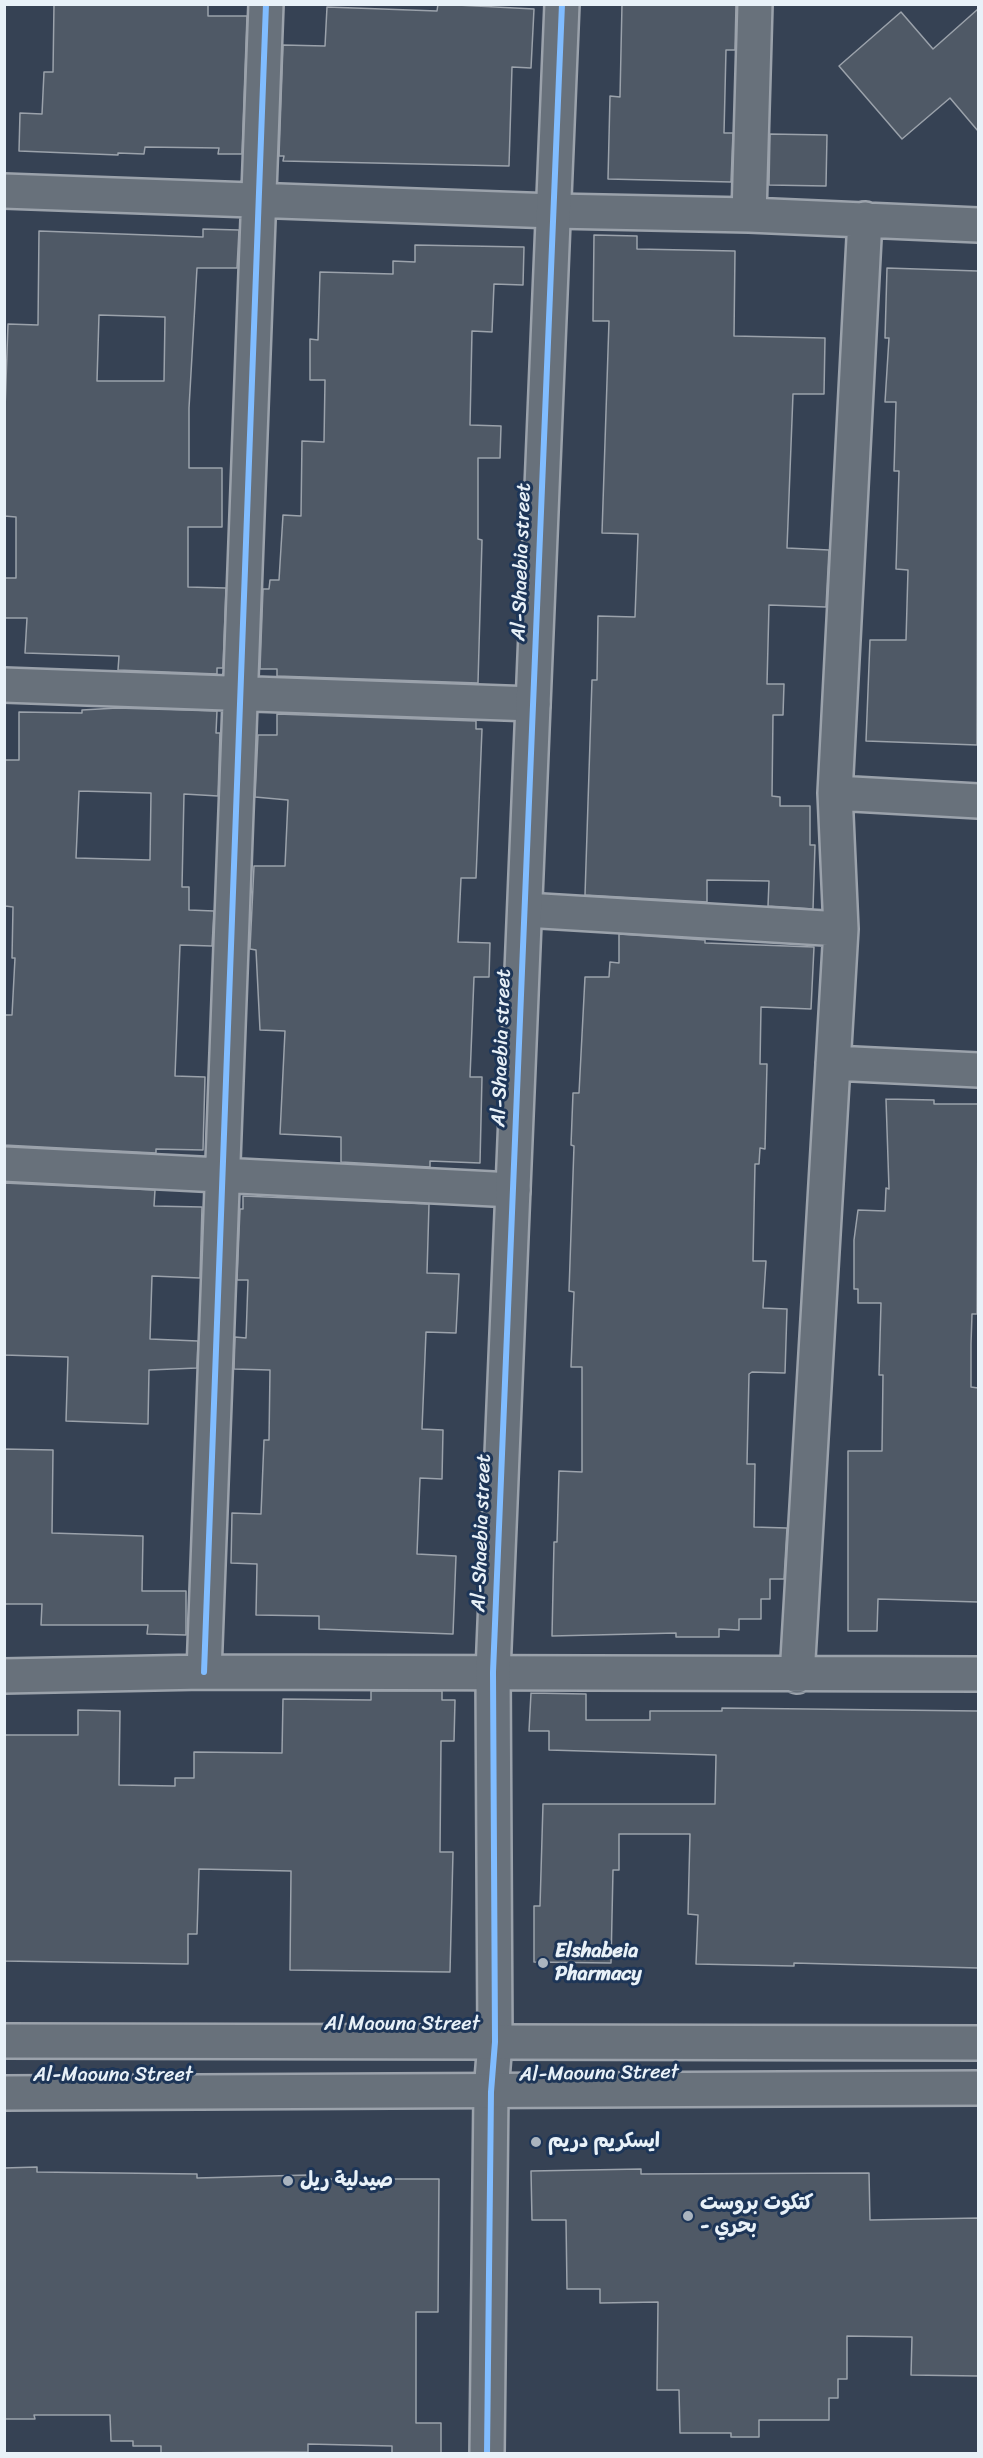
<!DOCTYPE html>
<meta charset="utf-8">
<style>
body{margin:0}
#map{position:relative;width:983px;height:2458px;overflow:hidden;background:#364254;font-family:Sriracha,sans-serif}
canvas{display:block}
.frame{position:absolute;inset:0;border:6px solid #e8f1f8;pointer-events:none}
</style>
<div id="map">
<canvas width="983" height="2458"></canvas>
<div class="frame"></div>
</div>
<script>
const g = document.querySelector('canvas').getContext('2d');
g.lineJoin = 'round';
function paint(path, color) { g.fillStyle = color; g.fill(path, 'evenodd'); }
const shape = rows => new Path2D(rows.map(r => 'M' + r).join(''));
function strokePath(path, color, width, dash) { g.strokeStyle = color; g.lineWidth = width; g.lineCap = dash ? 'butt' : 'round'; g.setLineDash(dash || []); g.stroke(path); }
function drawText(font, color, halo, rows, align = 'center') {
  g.font = font + ' Sriracha,"Playpen Sans Arabic",sans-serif'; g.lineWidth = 6; g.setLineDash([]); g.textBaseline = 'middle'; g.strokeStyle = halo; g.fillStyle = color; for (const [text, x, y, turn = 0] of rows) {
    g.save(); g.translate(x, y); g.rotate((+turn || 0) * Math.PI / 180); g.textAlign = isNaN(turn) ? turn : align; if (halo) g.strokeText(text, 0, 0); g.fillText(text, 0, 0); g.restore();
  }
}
const building = shape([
 [54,4,208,4,208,16,247,16,242,154,218,154,219,148,145,147,144,154,118,153,118,155,19,151,20,113,42,114,44,72,53,72,54,4],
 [438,4,534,9,531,68,512,67,509,166,283,161,284,156,279,156,283,45,325,46,327,7,437,11,438,4],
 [622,4,736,4,735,50,726,50,724,133,733,133,731,182,608,179,610,96,620,97,622,4],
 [978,9,978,131,950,98,902,139,839,66,901,12,933,49,978,9],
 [770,134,827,135,826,186,769,185,770,134],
 [203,229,239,230,237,268,197,268,189,408,189,468,222,468,222,527,188,527,188,587,226,588,223,668,217,668,217,674,118,670,119,656,25,653,27,618,4,618,4,578,16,578,16,517,4,516,4,438,8,324,38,325,39,231,203,237,203,229],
 [99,315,165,317,164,381,97,381,99,315],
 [594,235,637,236,637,249,735,251,734,336,825,338,824,394,793,394,787,548,829,550,826,607,769,605,767,684,784,684,783,715,773,715,772,796,780,797,780,806,810,806,810,845,815,845,813,909,768,906,769,881,707,880,707,902,585,895,592,680,597,680,598,616,635,617,638,534,602,533,609,321,593,321,594,235],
 [415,245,524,247,523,285,494,284,492,332,472,331,470,425,501,426,500,458,478,458,478,539,482,540,478,683,277,676,277,669,260,669,263,589,269,589,270,580,279,580,283,515,301,516,302,441,324,442,325,380,310,380,310,339,318,340,320,272,393,274,393,261,415,262,415,245],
 [887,268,978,271,977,745,866,741,870,640,906,640,908,570,896,569,899,471,894,471,896,402,885,402,889,338,885,338,887,268],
 [117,708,217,711,216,733,220,733,218,796,184,794,182,887,189,887,189,910,214,911,212,946,180,945,175,1076,205,1077,203,1150,156,1149,156,1153,4,1145,4,1015,12,1015,15,958,12,958,13,907,5,906,4,760,19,760,19,712,82,713,82,710,117,708],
 [79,791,151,793,150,860,76,858,79,791],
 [277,714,476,721,476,729,482,729,476,878,461,878,458,942,490,943,489,977,474,977,470,1077,482,1077,480,1163,430,1161,430,1167,341,1162,341,1137,280,1134,285,1031,260,1030,256,950,250,949,254,866,285,866,288,800,255,797,258,735,277,735,277,714],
 [619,934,705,940,705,943,814,947,811,1009,761,1007,760,1064,767,1064,765,1149,760,1148,759,1164,755,1164,753,1261,766,1261,763,1308,787,1309,785,1373,752,1372,749,1374,747,1464,755,1464,754,1527,787,1528,784,1579,770,1579,770,1599,761,1599,761,1619,739,1619,739,1630,719,1629,719,1637,676,1637,676,1633,552,1636,554,1542,557,1542,559,1471,582,1472,582,1367,571,1367,574,1292,569,1291,574,1146,571,1145,573,1093,579,1093,585,977,609,977,610,962,619,963,619,934],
 [886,1099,934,1100,934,1104,978,1104,977,1314,972,1314,971,1344,971,1387,978,1388,978,1602,878,1599,877,1631,848,1631,848,1451,882,1451,883,1375,879,1375,881,1303,858,1303,858,1289,854,1289,854,1240,858,1210,885,1211,886,1188,889,1189,886,1099],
 [4,1183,155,1190,154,1206,202,1207,200,1278,152,1276,150,1339,198,1341,197,1368,149,1370,148,1424,66,1421,68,1357,4,1355,4,1183],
 [243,1196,429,1204,427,1273,459,1274,456,1333,426,1332,422,1429,443,1430,442,1479,420,1478,417,1554,456,1556,453,1634,319,1629,319,1616,256,1615,257,1564,231,1563,232,1513,261,1514,264,1440,269,1440,270,1370,234,1369,235,1337,246,1338,248,1280,237,1280,240,1209,243,1209,243,1196],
 [4,1449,53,1450,52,1533,143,1536,142,1591,186,1591,186,1635,147,1634,148,1625,41,1625,42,1604,4,1604,4,1449],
 [371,1691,442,1691,442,1700,455,1700,454,1741,441,1741,440,1852,453,1852,450,1972,290,1970,291,1871,199,1869,197,1934,188,1934,188,1964,4,1961,4,1735,78,1735,78,1710,120,1711,119,1785,175,1786,175,1778,194,1778,194,1752,282,1753,283,1699,371,1700,371,1691],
 [531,1693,586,1694,586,1720,650,1720,650,1711,722,1711,722,1708,978,1711,978,1968,794,1963,794,1966,696,1964,698,1915,688,1914,690,1834,619,1834,619,1870,613,1870,611,1963,534,1962,534,1906,540,1906,543,1804,715,1804,716,1755,549,1750,549,1731,529,1731,531,1693],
 [37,2167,37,2172,197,2174,197,2178,307,2175,307,2179,439,2179,438,2312,416,2312,416,2423,441,2423,441,2453,392,2453,392,2446,308,2444,308,2452,161,2453,161,2446,133,2446,133,2441,111,2441,110,2415,34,2415,35,2419,4,2419,4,2168,37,2167],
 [641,2169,641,2174,869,2173,870,2220,978,2218,978,2376,911,2375,912,2337,847,2336,847,2379,838,2379,838,2398,829,2398,829,2420,759,2420,759,2437,731,2437,731,2433,680,2433,679,2390,657,2390,658,2302,600,2303,600,2289,567,2289,566,2220,532,2220,531,2171,641,2169]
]);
const minor = shape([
 [4,191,554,211,749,215,978,225],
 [749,215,755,4],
 [4,685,533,704],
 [835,793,978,801],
 [525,910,841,929],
 [833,1063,978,1070],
 [4,1164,513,1190],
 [204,1672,266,4],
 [4,1676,204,1672,978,1674],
 [797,1676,841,929,835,793,865,219],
 [487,2454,491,2092]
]);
const tertiary = shape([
 [491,2092,495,2042,493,1672,562,4]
]);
const trunk = shape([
 [4,2041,978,2043],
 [4,2093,978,2088]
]);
const cycleway = shape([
 [204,1672,266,4],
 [487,2454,491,2092,495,2042,493,1672,562,4]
]);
const markers = [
 [543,1963,6,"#aab4bf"],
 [536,2142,6,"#aab4bf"],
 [288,2181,6,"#aab4bf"],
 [688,2216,6,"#aab4bf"]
];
const streetNames = [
 ["Al-Shaebia street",522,562,-88],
 ["Al-Shaebia street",502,1048,-88],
 ["Al-Shaebia street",482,1533,-88],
 ["Al Maouna Street",402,2025],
 ["Al-Maouna Street",599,2074,-1],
 ["Al-Maouna Street",113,2076]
];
const poiNames = [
 ["Elshabeia",555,1952],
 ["Pharmacy",555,1975],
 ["ايسكريم دريم",548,2142],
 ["صيدلية ريل",300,2181],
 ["كتكوت بروست",700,2204],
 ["- بحري",700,2227]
];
paint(building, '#4f5966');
strokePath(building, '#9ba2ab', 1.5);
strokePath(minor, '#9ba2ab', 38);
strokePath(tertiary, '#9ba2ab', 38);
strokePath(trunk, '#9ba2ab', 38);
strokePath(minor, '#68717b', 33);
strokePath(tertiary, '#68717b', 33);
strokePath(trunk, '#68717b', 33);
strokePath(cycleway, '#80bcff', 6);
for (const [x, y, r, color] of markers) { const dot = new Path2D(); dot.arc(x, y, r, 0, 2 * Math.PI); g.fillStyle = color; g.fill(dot); strokePath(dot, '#1d3557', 2); }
drawText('20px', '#e8f1f8', '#1d3557', streetNames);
drawText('bold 20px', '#e8f1f8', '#1d3557', poiNames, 'left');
</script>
